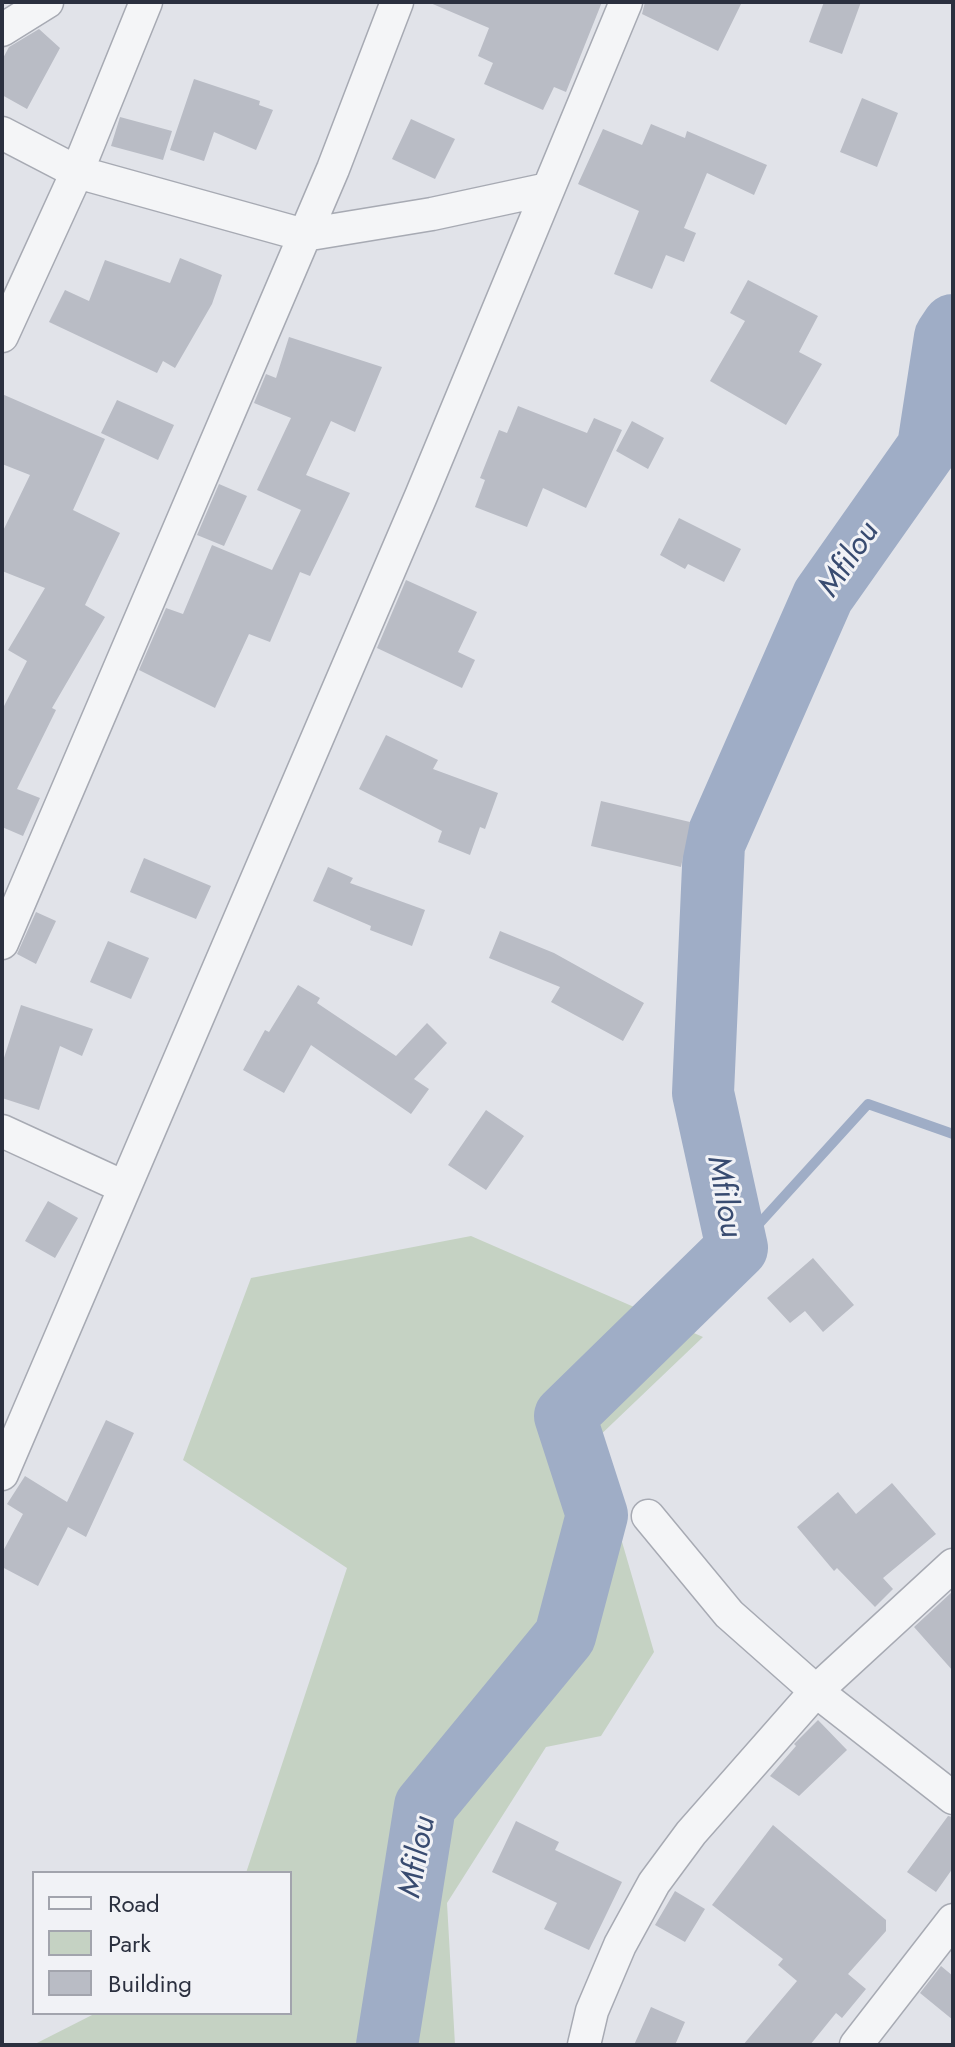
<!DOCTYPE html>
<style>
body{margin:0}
#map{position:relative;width:955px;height:2047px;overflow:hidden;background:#e1e3e9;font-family:Jost,sans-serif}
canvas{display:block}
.frame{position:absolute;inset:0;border:4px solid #2b303f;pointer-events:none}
.legend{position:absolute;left:32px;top:1871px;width:260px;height:144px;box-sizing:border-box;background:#f1f2f6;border:2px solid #a2a4ad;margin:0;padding:10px 14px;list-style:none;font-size:24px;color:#2b303f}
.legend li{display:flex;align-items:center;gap:16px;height:40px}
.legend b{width:40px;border:2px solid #a2a4ad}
</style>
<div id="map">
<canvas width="955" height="2047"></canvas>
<div class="frame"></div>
<ul class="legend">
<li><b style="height:10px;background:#f4f5f7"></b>Road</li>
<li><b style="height:22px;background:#c5d2c3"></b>Park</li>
<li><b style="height:22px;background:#b9bcc5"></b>Building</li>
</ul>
</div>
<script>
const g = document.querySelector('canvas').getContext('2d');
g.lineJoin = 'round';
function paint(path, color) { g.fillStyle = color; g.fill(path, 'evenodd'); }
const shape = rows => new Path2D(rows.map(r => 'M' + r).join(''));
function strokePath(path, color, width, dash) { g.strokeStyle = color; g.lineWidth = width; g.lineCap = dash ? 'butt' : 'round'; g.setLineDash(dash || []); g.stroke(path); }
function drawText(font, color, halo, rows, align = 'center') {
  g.font = font + ' Jost,sans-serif'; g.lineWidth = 6; g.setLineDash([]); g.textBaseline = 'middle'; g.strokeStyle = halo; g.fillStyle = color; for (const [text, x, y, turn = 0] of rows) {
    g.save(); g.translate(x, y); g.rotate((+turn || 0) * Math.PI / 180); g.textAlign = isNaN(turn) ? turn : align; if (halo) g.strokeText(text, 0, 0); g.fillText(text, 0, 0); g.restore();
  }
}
const green = shape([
 [471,1236,703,1337,593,1442,654,1652,601,1736,546,1747,447,1903,455,2045,33,2045,96,2013,290,2013,290,1873,246,1873,347,1568,183,1460,251,1278]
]);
const stream = shape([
 [737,1248,868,1104,953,1134]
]);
const river = shape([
 [387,2045,425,1806,565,1636,597,1515,565,1416,737,1248,703,1093,714,844,823,596,928,447,945,337,953,325]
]);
const building = shape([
 [428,2,602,2,566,92,554,87,543,110,484,84,493,63,478,56,489,28],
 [645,2,742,2,718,51,642,14],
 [824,2,861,2,842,54,809,42],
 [39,29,60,48,27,109,2,95,2,60,9,47],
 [194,79,260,101,259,105,273,110,256,150,214,132,204,161,170,150],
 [862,98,898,113,877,167,840,152],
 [120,117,172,131,163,160,111,146],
 [411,119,455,139,435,179,392,159],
 [651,124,685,138,687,131,767,165,754,195,707,173,684,228,696,233,684,262,666,255,652,289,614,274,639,211,578,184,603,129,642,145],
 [180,258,222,275,212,304,175,368,163,361,157,373,49,322,65,290,89,301,105,260,170,283],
 [748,280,818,316,799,352,822,364,786,425,710,381,745,321,730,313],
 [289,337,382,367,355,432,331,421,306,475,350,493,310,576,300,572,270,642,249,634,215,708,139,670,166,608,183,614,212,545,272,570,301,510,257,490,291,418,254,403,266,374,276,378],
 [2,394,105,439,73,510,120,533,85,605,105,617,52,708,56,710,17,789,40,798,23,836,2,827,2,710,27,661,8,650,45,588,2,571,2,533,30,475,2,464],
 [117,400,174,425,158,460,101,433],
 [518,406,587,433,594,418,622,430,586,508,543,488,527,527,475,507,485,480,480,478,499,430,507,433],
 [632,421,664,438,648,469,616,451],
 [219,484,247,496,224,546,197,535],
 [679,518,741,549,724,582,688,564,685,569,660,555],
 [406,580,477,612,458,652,475,660,462,688,377,648],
 [386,735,438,760,433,769,498,793,485,829,480,827,470,855,438,842,442,831,359,789],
 [601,801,690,822,681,867,591,846],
 [144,858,211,886,196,919,130,892],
 [328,867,353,878,350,883,425,910,412,946,370,930,371,926,313,901],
 [36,912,56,921,36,964,17,954],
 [500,931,554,953,644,1003,623,1041,551,1002,560,987,489,958],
 [108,941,149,958,131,999,90,982],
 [298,985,320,998,317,1003,396,1056,427,1023,447,1043,414,1079,429,1089,411,1114,311,1045,284,1093,243,1070,265,1030,269,1032],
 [21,1005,93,1029,82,1056,60,1046,39,1110,2,1098,2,1064],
 [486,1110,524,1136,486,1190,448,1165],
 [48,1201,78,1218,55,1258,25,1241],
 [813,1258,854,1305,823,1332,805,1311,790,1323,767,1298],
 [106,1420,134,1433,86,1537,68,1527,38,1586,2,1567,2,1553,23,1514,7,1504,25,1476,67,1502],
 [892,1483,936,1534,883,1578,893,1589,875,1607,837,1568,834,1571,797,1527,838,1492,856,1514],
 [953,1591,953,1671,914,1627],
 [818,1720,847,1750,799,1796,770,1776,796,1746,794,1744],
 [948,1816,953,1817,953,1868,936,1892,907,1872],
 [516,1821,559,1842,555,1850,622,1882,589,1950,544,1929,557,1903,492,1872],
 [773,1825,886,1920,886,1931,848,1974,866,1989,842,2018,836,2013,810,2045,743,2045,797,1981,778,1965,783,1959,712,1905],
 [675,1891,705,1909,685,1942,655,1925],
 [941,1966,953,1976,953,2020,920,1993],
 [651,2007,685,2022,675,2045,634,2045]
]);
const minor = shape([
 [2,30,47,2],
 [2,133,77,172,304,235,432,214,548,189],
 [2,336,77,172,146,2],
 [2,943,333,169,397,2],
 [2,1131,124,1187],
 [2,1474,421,496,626,2],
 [648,1516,729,1614,816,1691,953,1798],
 [584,2045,592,2011,620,1945,654,1883,691,1833,816,1691,953,1565],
 [856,2045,953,1920]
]);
const waterNames = [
 ["Mfilou",850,560,-56],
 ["Mfilou",723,1197,80],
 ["Mfilou",419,1857,-79]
];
paint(green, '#c5d2c3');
strokePath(stream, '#9fadc6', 10);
strokePath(river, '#9fadc6', 62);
paint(building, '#b9bcc5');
strokePath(minor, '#a7aab3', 35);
strokePath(minor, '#f4f5f7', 32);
drawText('italic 32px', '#384b70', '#f1f2f6', waterNames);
</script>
